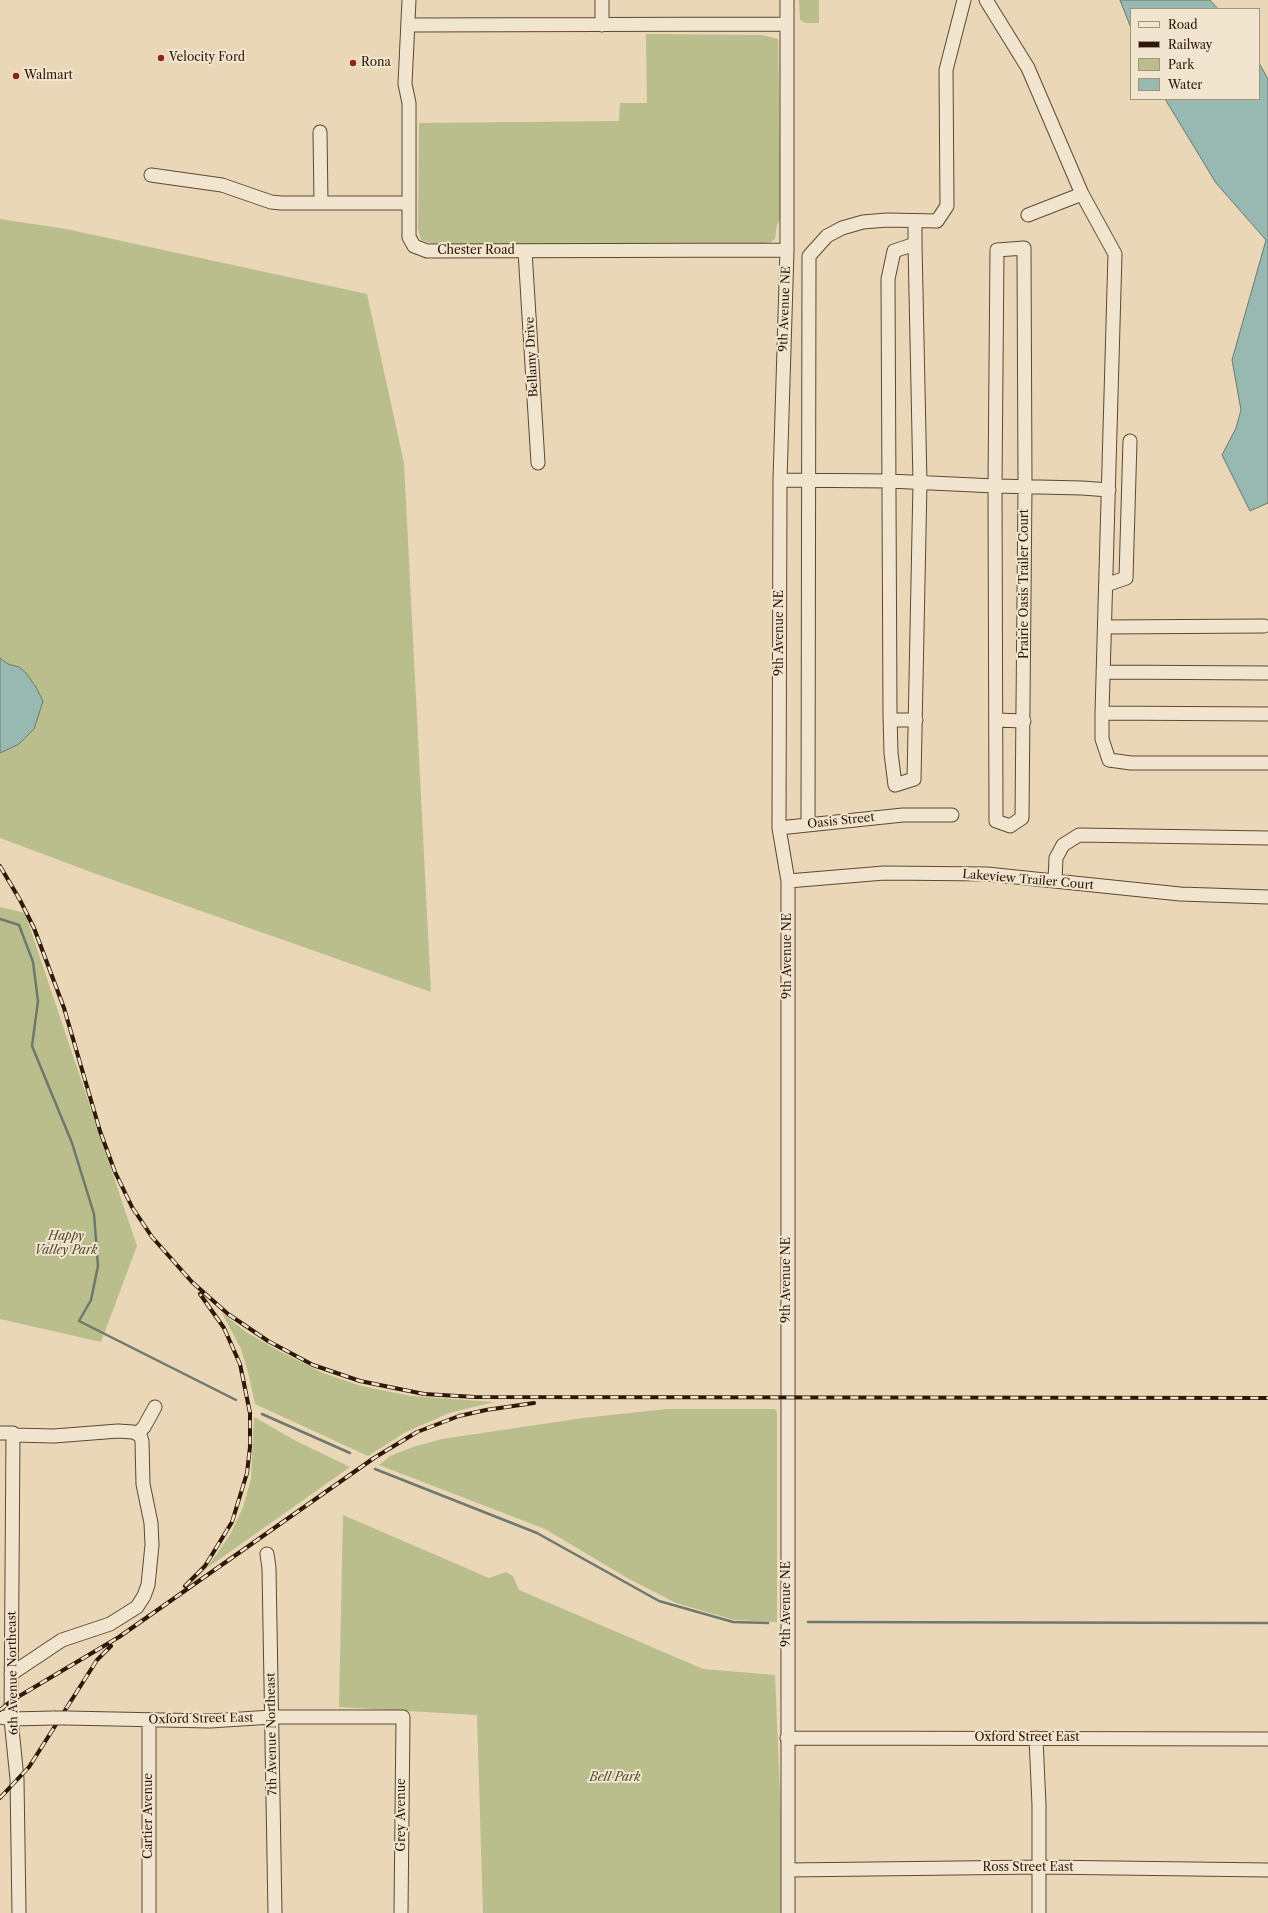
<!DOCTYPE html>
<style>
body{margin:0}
#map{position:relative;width:1268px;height:1913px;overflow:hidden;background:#e9d7b7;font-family:"Libre Caslon Text",serif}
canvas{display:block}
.legend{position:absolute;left:1130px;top:8px;width:130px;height:92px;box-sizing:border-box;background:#f1e5d0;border:1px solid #a3937f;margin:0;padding:5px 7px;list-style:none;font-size:12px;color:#2f1806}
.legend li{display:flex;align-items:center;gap:8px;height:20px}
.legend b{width:20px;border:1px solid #a3937f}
</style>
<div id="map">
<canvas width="1268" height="1913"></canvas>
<ul class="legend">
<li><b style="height:5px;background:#f1e5d0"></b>Road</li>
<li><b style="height:5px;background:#2f1806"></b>Railway</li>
<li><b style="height:11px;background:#babd8c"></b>Park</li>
<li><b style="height:11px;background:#97b9b2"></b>Water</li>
</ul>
</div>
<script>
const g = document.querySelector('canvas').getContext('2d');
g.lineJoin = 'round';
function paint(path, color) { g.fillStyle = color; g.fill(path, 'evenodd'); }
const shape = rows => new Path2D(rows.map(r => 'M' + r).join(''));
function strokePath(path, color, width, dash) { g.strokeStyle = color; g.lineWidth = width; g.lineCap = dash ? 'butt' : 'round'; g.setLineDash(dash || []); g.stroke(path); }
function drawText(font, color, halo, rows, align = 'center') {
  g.font = font + ' "Libre Caslon Text",serif'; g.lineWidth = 4; g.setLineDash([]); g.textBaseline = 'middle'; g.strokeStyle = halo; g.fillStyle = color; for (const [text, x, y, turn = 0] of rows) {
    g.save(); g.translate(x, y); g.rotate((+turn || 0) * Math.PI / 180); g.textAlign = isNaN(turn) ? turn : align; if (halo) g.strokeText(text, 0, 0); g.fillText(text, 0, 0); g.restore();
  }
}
const green = shape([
 [799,0,819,0,819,23,806,23,800,20],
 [646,34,762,35,778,39,781,218,777,225,775,239,771,242,759,244,437,245,421,240,418,229,419,123,619,121,620,103,647,103],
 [0,219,66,229,367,294,404,463,431,992,99,875,0,838],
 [0,907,25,913,137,1246,101,1342,0,1319],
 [222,1313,246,1332,281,1352,323,1373,361,1386,411,1396,494,1402,449,1413,406,1432,368,1456,255,1404,249,1376,241,1349],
 [667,1409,775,1409,777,1413,777,1622,734,1620,676,1603,629,1579,545,1529,379,1465,390,1456,413,1447,442,1439,583,1418],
 [254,1417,296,1441,350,1467,207,1568,230,1535,243,1507,251,1479],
 [343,1515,489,1578,506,1572,513,1576,519,1590,703,1669,775,1675,785,1913,483,1913,477,1715,339,1707]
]);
const water = shape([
 [1120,0,1210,0,1218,9,1131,9,1131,28,1120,0],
 [1259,63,1268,79,1268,503,1250,511,1222,455,1236,428,1241,410,1232,360,1266,240,1216,183,1165,99,1259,99,1259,63],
 [0,658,8,664,19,667,26,673,36,687,43,701,34,729,19,744,0,753,0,658]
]);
const stream = shape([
 [0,919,19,925,33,962,38,1001,32,1046,72,1143,94,1214,98,1266,91,1300,79,1321,236,1400],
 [262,1414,350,1453],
 [375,1469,537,1533,659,1601,733,1622,768,1623],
 [808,1622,1268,1623]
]);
const minor = shape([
 [409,0,405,84,409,103,409,237,414,246,427,251,787,250],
 [787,0,787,250,780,480,779,828,788,881,788,1913],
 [986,0,1028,68,1082,194,1115,254,1102,713,1102,739,1109,760,1131,763,1268,763],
 [409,25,787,24],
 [602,25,602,0],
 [320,132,321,203],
 [151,175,222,185,271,202,281,203,409,203],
 [1028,215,1082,194],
 [915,221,915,244,920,483,914,779,895,785,891,753,890,715,888,279,894,251,915,244],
 [1024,248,1025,486,1022,818,1010,826,996,821,995,486,997,250,1024,248],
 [525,251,538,463],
 [780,480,889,481,995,486,1082,488,1109,490],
 [1106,585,1126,578,1130,441],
 [1105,627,1264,626],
 [1103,672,1268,673],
 [1102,713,1268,714],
 [890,720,916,720],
 [996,720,1024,721],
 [808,824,809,256,827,236,842,228,863,222,887,220,937,221,947,206,946,70,964,0],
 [779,828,903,815,952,815],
 [788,881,884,873,987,874,1180,894,1268,897],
 [1055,881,1056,858,1063,845,1079,835,1268,838],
 [0,1433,13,1433,11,1719,17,1779,19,1913],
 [137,1434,144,1427,155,1407],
 [267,1554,269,1568,275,1913],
 [11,1674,62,1640,110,1624,137,1607,144,1596,148,1585,152,1545,151,1523,143,1484,142,1441,140,1435,133,1432,118,1431,54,1436,13,1435],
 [0,1717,11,1719,54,1718],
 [67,1718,210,1721,272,1717,403,1717,401,1913],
 [787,1738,1268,1739],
 [1036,1738,1039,1805,1039,1913],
 [788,1870,1040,1867,1268,1870],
 [149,1913,149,1720]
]);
const rail = shape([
 [0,866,20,900,34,928,64,1008,100,1131,115,1172,132,1207,152,1237,192,1282,228,1314,268,1341,313,1365,360,1381,424,1394,475,1397,1268,1398],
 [185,1586,205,1566,232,1522,247,1473,250,1447,250,1413,240,1364,224,1328,200,1294],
 [0,1710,11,1701,119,1637,374,1458,417,1432,459,1416,486,1410,534,1403],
 [0,1798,29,1767,97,1660,111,1646]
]);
const minorBridge = shape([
 [54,1718,67,1718]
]);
const markers = [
 [161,58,4,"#8f2418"],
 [353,63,4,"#8f2418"],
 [16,76,4,"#8f2418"]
];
const poiNames = [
 ["Velocity Ford",169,58],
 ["Rona",361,63],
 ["Walmart",24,76]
];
const streetNames = [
 ["Chester Road",476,251],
 ["9th Avenue NE",785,309,-88],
 ["Bellamy Drive",532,357,-93],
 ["Prairie Oasis Trailer Court",1025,584,-90],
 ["9th Avenue NE",780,633,-90],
 ["Oasis Street",841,821,-6],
 ["Lakeview Trailer Court",1028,880,5],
 ["9th Avenue NE",788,956,-90],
 ["9th Avenue NE",787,1280,-90],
 ["9th Avenue NE",787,1604,-90],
 ["6th Avenue Northeast",13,1673,-91],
 ["Oxford Street East",201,1719,-1],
 ["7th Avenue Northeast",272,1734,-91],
 ["Oxford Street East",1027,1738],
 ["Grey Avenue",402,1815,-90],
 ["Cartier Avenue",149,1816,-90],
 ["Ross Street East",1028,1868]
];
const parkNames = [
 ["Happy",66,1237],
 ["Valley Park",66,1251],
 ["Bell Park",615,1778]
];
paint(green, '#babd8c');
paint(water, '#97b9b2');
strokePath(water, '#6d796d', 1);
strokePath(stream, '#6d796d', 2.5);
strokePath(minor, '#5e4832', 15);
strokePath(minor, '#f1e5d0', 13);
strokePath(rail, '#2f1806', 4);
strokePath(rail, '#f1e5d0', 2.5, [8]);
strokePath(minorBridge, '#5e4832', 15, []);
strokePath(minorBridge, '#f1e5d0', 13);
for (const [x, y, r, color] of markers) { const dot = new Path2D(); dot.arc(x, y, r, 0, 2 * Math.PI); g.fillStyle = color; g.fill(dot); strokePath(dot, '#f1e5d0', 1.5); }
drawText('12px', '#2f1806', '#f1e5d0', poiNames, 'left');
drawText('12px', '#2f1806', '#f1e5d0', streetNames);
drawText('italic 12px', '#594a2e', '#f1e5d0', parkNames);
</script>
